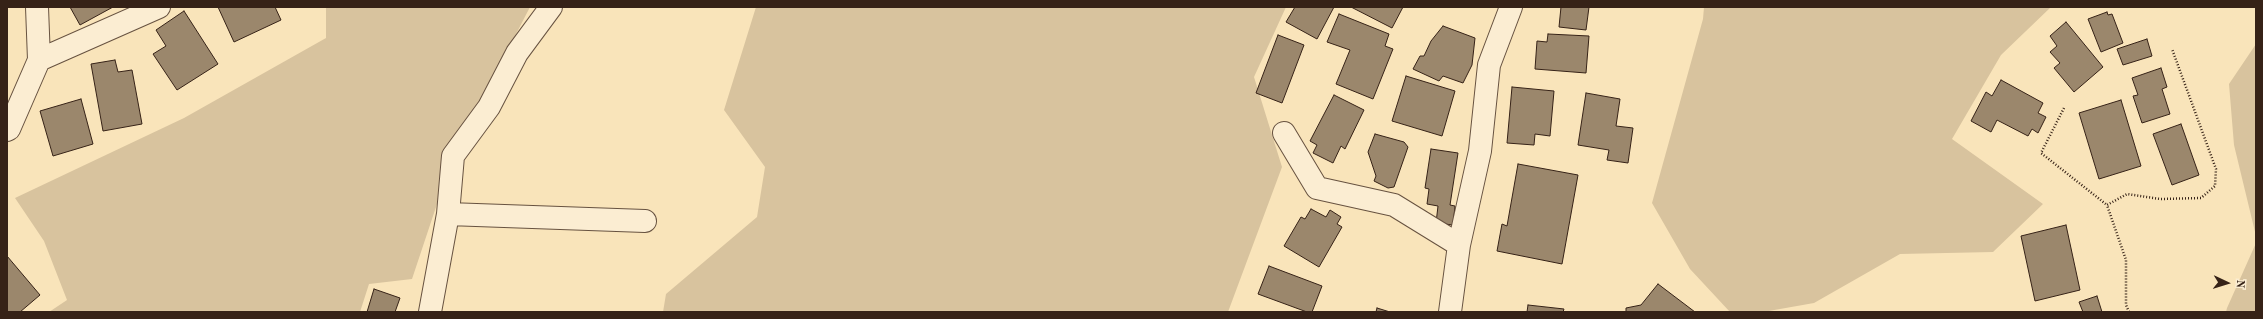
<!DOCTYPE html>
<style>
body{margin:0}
#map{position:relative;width:2263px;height:319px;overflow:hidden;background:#f9e4ba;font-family:"Old Standard TT",serif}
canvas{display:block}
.frame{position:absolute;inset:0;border:8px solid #362217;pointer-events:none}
.north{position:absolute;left:2207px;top:263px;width:40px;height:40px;-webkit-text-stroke:3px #fbedd2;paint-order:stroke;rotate:94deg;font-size:11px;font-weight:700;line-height:16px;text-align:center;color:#362217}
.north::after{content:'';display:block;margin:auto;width:14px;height:18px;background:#362217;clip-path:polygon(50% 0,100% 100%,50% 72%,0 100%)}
</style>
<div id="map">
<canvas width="2263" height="319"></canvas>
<div class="frame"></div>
<div class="north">N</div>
</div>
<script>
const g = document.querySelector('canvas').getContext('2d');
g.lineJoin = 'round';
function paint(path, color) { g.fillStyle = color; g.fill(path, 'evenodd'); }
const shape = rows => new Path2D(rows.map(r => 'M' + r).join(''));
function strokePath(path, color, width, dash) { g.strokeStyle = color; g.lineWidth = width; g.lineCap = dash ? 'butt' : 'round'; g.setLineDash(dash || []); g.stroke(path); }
const green = shape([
 [326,7,530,7,453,156,412,279,369,284,360,312,49,312,67,300,44,241,15,198,184,118,326,38],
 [756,7,1286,7,1254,77,1282,167,1228,312,663,312,666,294,757,217,765,167,724,110],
 [1704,7,2051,7,2001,55,1952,139,2043,204,1993,252,1900,254,1814,303,1763,312,1730,312,1690,269,1652,203,1703,19],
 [2256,44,2256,236,2234,145,2229,84],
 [2256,243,2256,312,2226,312,2227,308]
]);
const building = shape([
 [70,7,113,7,80,25,70,7],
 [218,7,275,7,281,20,234,42,218,7],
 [1295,7,1334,7,1317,39,1286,22,1295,7],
 [1351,7,1403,7,1392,28,1351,7],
 [1561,7,1589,7,1586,30,1559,27,1561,7],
 [184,11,218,64,177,90,153,54,166,46,156,30,184,11],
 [2107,12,2108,15,2112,14,2123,43,2101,52,2088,19,2107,12],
 [1339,14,1389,34,1385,46,1393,49,1373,99,1336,84,1350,50,1327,42,1339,14],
 [2066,22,2103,67,2074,92,2054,68,2060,63,2050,52,2057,46,2050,36,2066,22],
 [1443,26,1475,38,1472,65,1463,83,1443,76,1439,81,1413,69,1420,56,1424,56,1431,41,1443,26],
 [1548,34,1589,36,1586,73,1535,69,1537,41,1547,42,1548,34],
 [1278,35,1304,45,1282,103,1256,93,1278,35],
 [2147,39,2152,56,2123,65,2117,49,2147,39],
 [115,60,118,72,132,70,142,124,103,131,91,64,115,60],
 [2161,68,2167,87,2162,89,2170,114,2142,123,2133,96,2138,95,2132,78,2161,68],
 [1406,76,1455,91,1442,136,1392,121,1406,76],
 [2001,80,2043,103,2038,113,2046,117,2038,133,2032,129,2028,136,1997,120,1991,132,1971,121,1986,92,1992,96,2001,80],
 [1512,87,1554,91,1550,136,1535,134,1534,145,1507,143,1512,87],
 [1586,93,1620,99,1616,126,1633,128,1628,163,1607,160,1609,150,1578,145,1586,93],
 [1334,95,1364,110,1345,149,1341,146,1333,163,1313,153,1317,145,1310,141,1334,95],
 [81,99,93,144,53,156,40,111,81,99],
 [2121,100,2141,166,2099,179,2079,113,2121,100],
 [2181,124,2199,175,2172,185,2153,134,2181,124],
 [1375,134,1404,142,1408,147,1394,187,1388,188,1374,181,1376,176,1368,152,1375,134],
 [1431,149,1458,153,1450,205,1455,206,1453,225,1436,223,1438,206,1427,204,1429,189,1425,188,1431,149],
 [1518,164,1578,175,1562,264,1497,251,1502,224,1507,226,1518,164],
 [1311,209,1326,217,1330,210,1341,217,1337,224,1342,227,1319,267,1284,246,1301,217,1305,219,1311,209],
 [2066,225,2080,290,2035,301,2021,236,2066,225],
 [7,256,40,295,20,312,7,312,7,256],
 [1269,266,1322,286,1312,312,1307,312,1258,294,1269,266],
 [1658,284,1695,312,1626,312,1626,308,1641,305,1658,284],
 [374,289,400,298,395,312,367,312,374,289],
 [2097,296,2102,312,2083,312,2079,302,2097,296],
 [1528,305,1564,309,1563,312,1527,312,1528,305],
 [1377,308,1390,312,1376,312,1377,308]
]);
const path = shape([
 [2064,108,2041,153,2107,205],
 [2129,312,2126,305,2126,260,2107,205,2127,194,2160,199,2201,198,2215,186,2216,169,2172,49]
]);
const minor = shape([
 [39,60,159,7],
 [7,130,9,129,39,60,37,7],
 [1284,133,1317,188,1394,205,1459,245],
 [448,214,645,221],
 [430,312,448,214,453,156,489,107,517,53,551,7],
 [1450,312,1459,245,1480,151,1489,65,1511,7]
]);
paint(green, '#d8c39e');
paint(building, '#9b876c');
strokePath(building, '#362217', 1);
strokePath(minor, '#675240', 24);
strokePath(path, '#362217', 2.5, [1, 2]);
strokePath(minor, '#fbedd2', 22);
</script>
